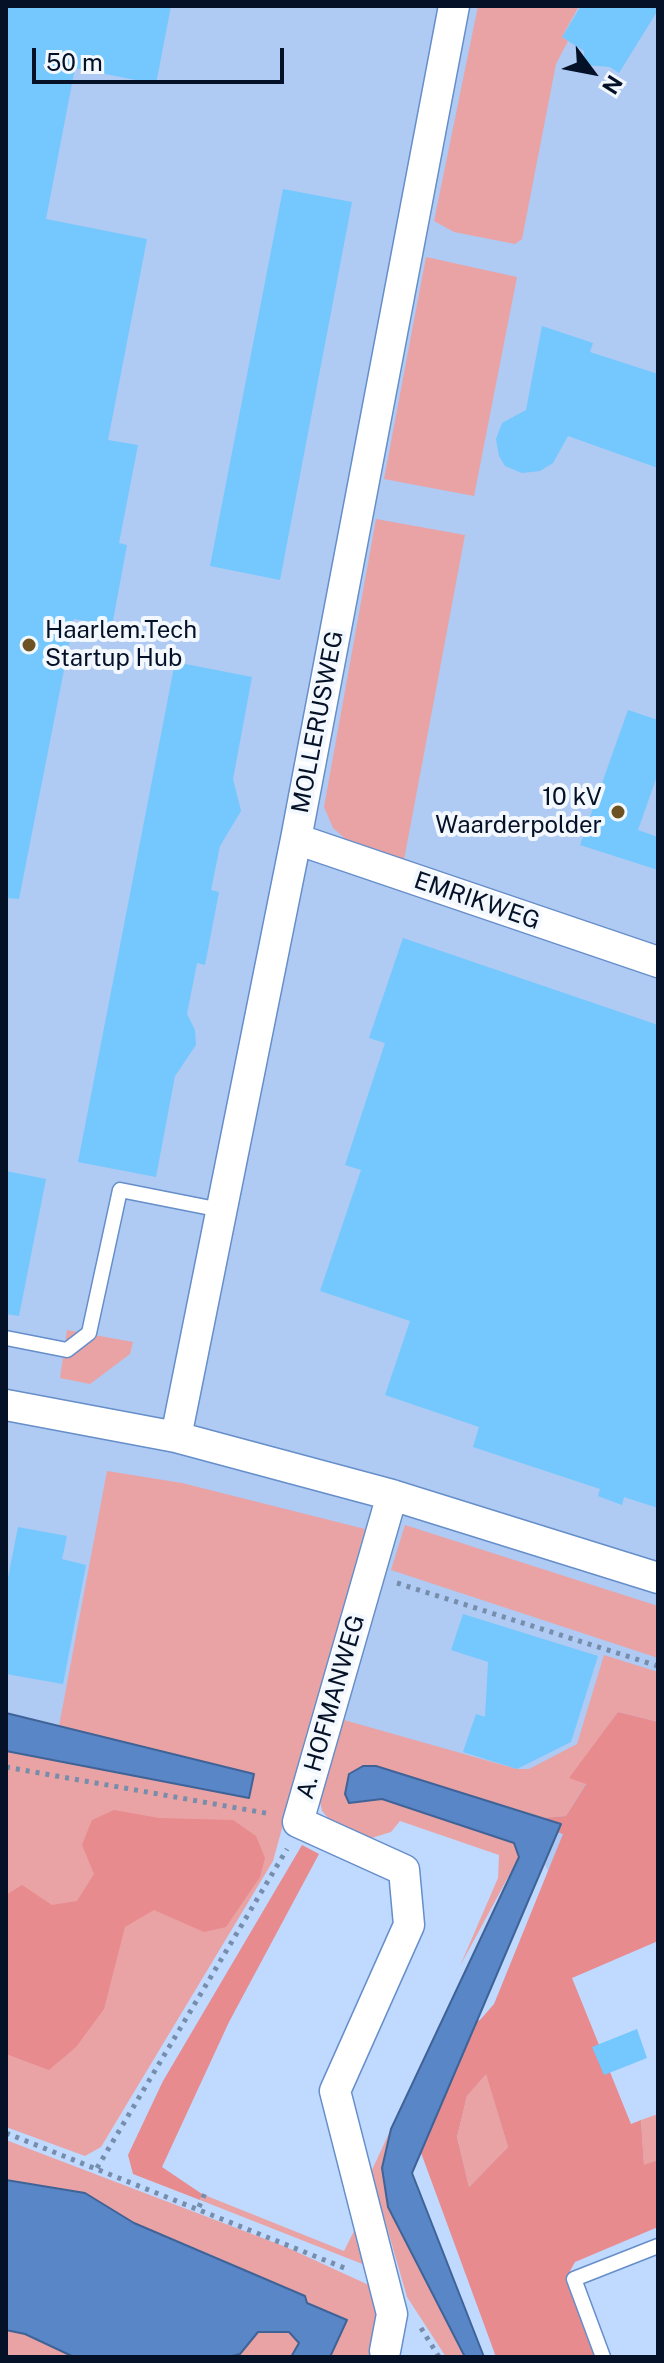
<!DOCTYPE html>
<style>
body{margin:0}
#map{position:relative;width:664px;height:2363px;overflow:hidden;background:#bfd9ff;font-family:"Public Sans",sans-serif}
canvas{display:block}
.frame{position:absolute;inset:0;border:8px solid #041127;pointer-events:none}
.north{position:absolute;left:552px;top:32px;width:80px;height:80px;-webkit-text-stroke:6px #f3f8fe;paint-order:stroke;rotate:122deg;font-size:22px;font-weight:700;line-height:32px;text-align:center;color:#041127}
.north::after{content:'';display:block;margin:auto;width:28px;height:36px;background:#041127;clip-path:polygon(50% 0,100% 100%,50% 72%,0 100%)}
.scale{position:absolute;left:32px;top:48px;width:252px;height:36px;box-sizing:border-box;border:4px solid #041127;border-top:0;padding-left:10px;font-size:24px;line-height:28px;white-space:nowrap;color:#041127;-webkit-text-stroke:6px #f3f8fe;paint-order:stroke}
</style>
<div id="map">
<canvas width="664" height="2363"></canvas>
<div class="frame"></div>
<div class="north">N</div>
<div class="scale">50 m</div>
</div>
<script>
const g = document.querySelector('canvas').getContext('2d');
g.lineJoin = 'round';
function paint(path, color) { g.fillStyle = color; g.fill(path, 'evenodd'); }
const shape = rows => new Path2D(rows.map(r => 'M' + r).join(''));
function strokePath(path, color, width, dash) { g.strokeStyle = color; g.lineWidth = width; g.lineCap = dash ? 'butt' : 'round'; g.setLineDash(dash || []); g.stroke(path); }
function drawText(font, color, halo, rows, align = 'center') {
  g.font = font + ' "Public Sans",sans-serif'; g.lineWidth = 8; g.setLineDash([]); g.textBaseline = 'middle'; g.strokeStyle = halo; g.fillStyle = color; for (const [text, x, y, turn = 0] of rows) {
    g.save(); g.translate(x, y); g.rotate((+turn || 0) * Math.PI / 180); g.textAlign = isNaN(turn) ? turn : align; if (halo) g.strokeText(text, 0, 0); g.fillText(text, 0, 0); g.restore();
  }
}
const built = shape([
 [6,6,658,6,658,1909,548,1871,530,1833,6,1727]
]);
const green = shape([
 [478,6,579,6,562,37,568,41,556,64,522,239,515,244,454,232,434,221],
 [426,257,517,277,474,496,384,479],
 [376,519,465,535,404,860,350,843,333,828,324,807],
 [67,1330,133,1342,130,1354,90,1384,60,1378],
 [107,1471,182,1483,365,1529,273,1861,101,2147,85,2156,6,2127,6,1751,48,1759,59,1726],
 [405,1525,658,1606,658,1658,391,1570],
 [604,1655,658,1672,658,1722,618,1712,570,1778,586,1783,566,1816,543,1818,376,1766,350,1802,382,1798,514,1843,519,1857,460,1966,498,1878,499,1855,400,1821,391,1832,365,1840,336,1827,322,1811,319,1796,344,1720,517,1769,529,1769,577,1744],
 [486,2073,508,2147,469,2187,457,2137,467,2096],
 [658,2114,658,2160,644,2166,641,2120],
 [391,2129,382,2168,388,2207,465,2357,446,2357,407,2297,371,2172],
 [6,2140,286,2247,371,2286,378,2294,379,2334,368,2357,330,2357,346,2321,216,2257,134,2223,85,2193,6,2180],
 [202,2194,344,2251,358,2223,370,2267,200,2200],
 [6,2318,167,2357,6,2357],
 [258,2332,289,2332,299,2343,291,2357,220,2357]
]);
const forest = shape([
 [618,1712,658,1722,658,1941,572,1978,631,2124,641,2120,644,2165,658,2160,658,2227,575,2262,570,2271,572,2288,597,2357,496,2357,420,2150,465,2024,480,2020,494,2004,563,1834,542,1827,543,1818,566,1816,586,1784,569,1778],
 [486,2074,508,2147,469,2187,457,2137,467,2096],
 [114,1810,159,1818,233,1820,256,1836,265,1858,260,1877,226,1927,204,1932,154,1910,125,1927,104,2009,76,2047,49,2070,6,2054,6,1895,22,1885,52,1905,77,1901,94,1874,82,1845,92,1820],
 [302,1845,319,1854,229,2022,162,2167,202,2194,200,2200,133,2174,128,2155,163,2081]
]);
const water = shape([
 [6,1713,254,1774,249,1798,6,1751,6,1713],
 [363,1766,376,1766,561,1824,412,2173,484,2357,465,2357,388,2207,382,2168,391,2129,519,1857,514,1843,382,1799,349,1803,345,1794,349,1774,363,1766],
 [6,2180,85,2193,134,2223,305,2296,307,2303,347,2320,330,2357,291,2357,299,2343,289,2332,258,2332,240,2354,228,2357,74,2357,25,2334,6,2330,6,2180]
]);
const building = shape([
 [6,6,171,6,156,84,75,68,46,219,147,239,108,440,138,445,119,543,127,545,112,626,74,619,19,899,6,898],
 [581,6,658,6,658,10,619,73,610,67,584,65,584,51,562,37],
 [283,189,352,202,280,580,210,566],
 [542,326,593,343,590,352,658,374,658,468,568,436,553,463,540,471,522,473,505,466,499,456,496,439,502,423,526,410],
 [175,662,252,677,233,779,241,811,220,846,211,890,219,892,205,965,197,963,187,1014,195,1030,196,1045,175,1076,156,1177,78,1162],
 [628,710,658,720,658,773,638,830,658,837,658,870,580,845],
 [403,938,658,1025,658,1508,624,1497,622,1505,598,1496,600,1489,473,1447,479,1427,385,1395,410,1321,320,1291,361,1170,345,1165,385,1043,369,1038],
 [6,1171,46,1179,19,1316,6,1314],
 [18,1527,67,1536,62,1559,86,1565,63,1684,6,1674,6,1588],
 [463,1614,598,1656,571,1742,517,1769,463,1752,476,1714,485,1717,488,1662,451,1650],
 [637,2029,647,2058,604,2075,592,2047]
]);
const path = shape([
 [397,1583,658,1666],
 [6,1767,271,1814],
 [6,2133,347,2269],
 [97,2168,287,1849],
 [199,2207,205,2193],
 [421,2328,439,2357]
]);
const service = shape([
 [6,1338,67,1350,89,1333,120,1190,221,1210],
 [603,2357,574,2279,658,2246]
]);
const minor = shape([
 [296,839,658,962],
 [6,1405,176,1437,392,1495,658,1578],
 [176,1437,296,839,454,6],
 [385,2351,392,2314,335,2091,409,1925,404,1870,298,1822,392,1495]
]);
const markers = [
 [29,645,8,"#6c5123"],
 [618,812,8,"#6c5123"]
];
const poiNames = [
 ["Haarlem.Tech",45,631],
 ["Startup Hub",45,659],
 ["10 kV",602,798,"right"],
 ["Waarderpolder",602,826,"right"]
];
const streetNames = [
 ["MOLLERUSWEG",318,722,-79],
 ["EMRIKWEG",477,901,19],
 ["A. HOFMANWEG",331,1707,-74]
];
paint(built, '#afcaf3');
paint(green, '#eaa3a4');
paint(forest, '#e78b8e');
paint(water, '#5986c7');
strokePath(water, '#406397', 2);
paint(building, '#74c8fd');
strokePath(service, '#668ec9', 17);
strokePath(minor, '#668ec9', 33);
strokePath(path, '#778dac', 5, [4, 6]);
strokePath(service, '#fff', 14);
strokePath(minor, '#fff', 30);
for (const [x, y, r, color] of markers) { const dot = new Path2D(); dot.arc(x, y, r, 0, 2 * Math.PI); g.fillStyle = color; g.fill(dot); strokePath(dot, '#f3f8fe', 3); }
drawText('24px', '#041127', '#f3f8fe', poiNames, 'left');
drawText('24px', '#041127', '#f3f8fe', streetNames);
</script>
